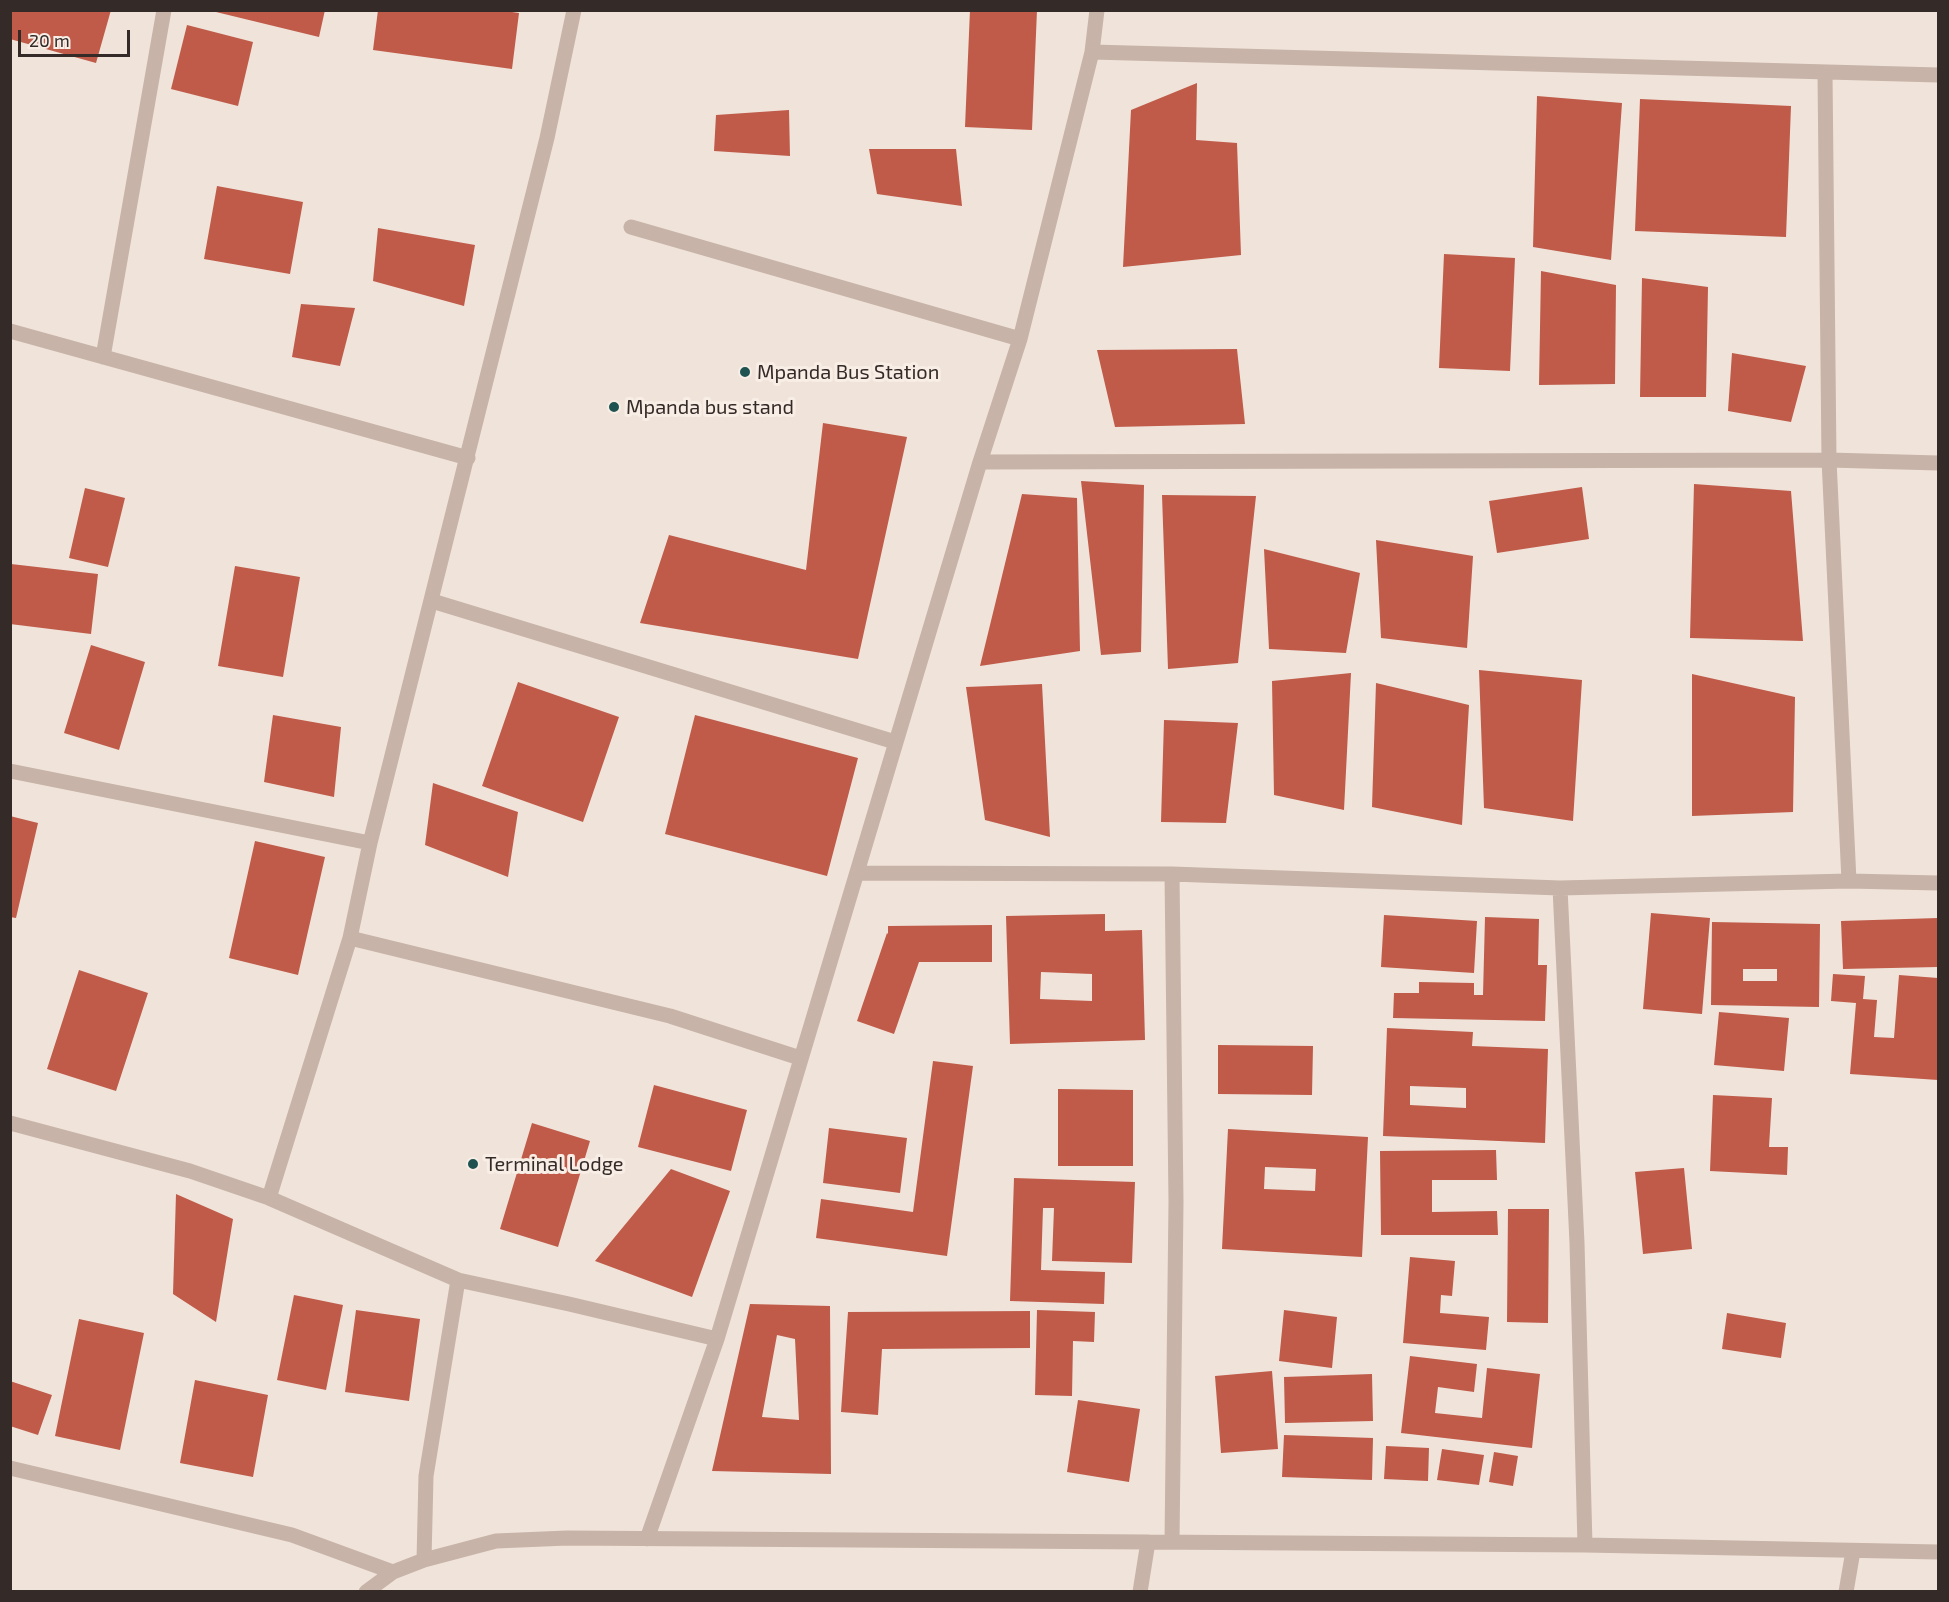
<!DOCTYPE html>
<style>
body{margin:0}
#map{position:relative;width:1949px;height:1602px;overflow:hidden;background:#f0e3da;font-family:"Exo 2",sans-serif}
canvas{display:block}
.frame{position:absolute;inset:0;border:12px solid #342a27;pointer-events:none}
.scale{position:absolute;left:18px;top:30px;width:112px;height:27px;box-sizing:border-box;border:3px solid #342a27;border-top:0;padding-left:8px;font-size:18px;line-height:21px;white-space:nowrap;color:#342a27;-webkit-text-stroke:4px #f8eee6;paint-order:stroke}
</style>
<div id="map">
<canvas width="1949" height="1602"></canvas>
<div class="frame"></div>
<div class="scale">20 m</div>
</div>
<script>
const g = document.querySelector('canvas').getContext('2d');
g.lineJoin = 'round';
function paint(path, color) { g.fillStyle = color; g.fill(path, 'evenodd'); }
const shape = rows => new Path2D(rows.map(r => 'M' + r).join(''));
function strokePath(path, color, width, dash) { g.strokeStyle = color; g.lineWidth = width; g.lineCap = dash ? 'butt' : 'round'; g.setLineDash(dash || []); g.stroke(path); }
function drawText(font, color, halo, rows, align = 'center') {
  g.font = font + ' "Exo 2",sans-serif'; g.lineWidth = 6; g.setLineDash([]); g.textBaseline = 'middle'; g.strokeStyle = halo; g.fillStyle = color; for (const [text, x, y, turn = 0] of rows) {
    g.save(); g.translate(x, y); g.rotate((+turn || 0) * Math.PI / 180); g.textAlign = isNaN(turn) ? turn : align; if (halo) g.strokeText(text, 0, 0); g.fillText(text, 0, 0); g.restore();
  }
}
const building = shape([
 [10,10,111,10,96,63,10,39],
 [216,10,325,10,319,37,216,12],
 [378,10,498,10,519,13,512,69,373,50],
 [970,10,1037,10,1032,130,965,127],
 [187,25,253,42,238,106,171,89],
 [1197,83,1196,140,1237,143,1241,255,1123,267,1131,110],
 [1537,96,1622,103,1611,260,1533,247],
 [1640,99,1791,106,1786,237,1635,231],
 [789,110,790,156,714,151,716,115],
 [869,149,956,149,962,206,877,194],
 [217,186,303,202,290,274,204,259],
 [378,228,475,245,464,306,373,281],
 [1444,254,1515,258,1510,371,1439,368],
 [1541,271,1616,285,1615,384,1539,385],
 [1642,278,1708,287,1706,397,1640,397],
 [301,304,355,308,340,366,292,357],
 [1237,349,1245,424,1115,427,1097,350],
 [1732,353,1806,366,1791,422,1728,411],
 [823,423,907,437,858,659,640,623,669,535,806,570],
 [1081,481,1144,485,1141,652,1101,655],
 [1694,484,1791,491,1803,641,1690,638],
 [1582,487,1589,539,1497,553,1489,501],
 [85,488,125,498,108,567,69,558],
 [1022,494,1077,498,1080,651,980,666],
 [1162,495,1256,496,1238,663,1168,669],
 [1376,540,1473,556,1467,648,1381,638],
 [1264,549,1360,573,1346,653,1269,649],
 [11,564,98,574,91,634,10,624],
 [235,566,300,577,283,677,218,666],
 [91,645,145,662,119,750,64,733],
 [1479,670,1582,680,1573,821,1484,808],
 [1351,673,1344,810,1274,795,1272,681],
 [1692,674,1795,697,1793,812,1692,816],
 [518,682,619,717,583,822,482,786],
 [1376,683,1469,705,1462,825,1372,807],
 [1042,684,1050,837,985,820,966,687],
 [273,715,341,727,334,797,264,782],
 [695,715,858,758,827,876,665,834],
 [1164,720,1238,723,1226,823,1161,822],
 [433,783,518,812,508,877,425,845],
 [10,816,38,823,16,918,10,917],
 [255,841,325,857,298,975,229,958],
 [1651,913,1710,918,1702,1014,1643,1009],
 [1105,914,1105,931,1142,930,1145,1040,1010,1044,1006,916],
 [1041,972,1092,974,1092,1001,1040,999],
 [1384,915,1477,921,1474,973,1381,967],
 [1485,917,1539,919,1538,965,1547,965,1545,1021,1393,1018,1394,993,1419,993,1419,982,1474,983,1474,995,1483,995],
 [1938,918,1938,967,1843,969,1841,921],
 [1712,922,1820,924,1819,1007,1711,1005],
 [1743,969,1777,969,1777,981,1743,981],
 [992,925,992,962,919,962,894,1034,857,1021,887,933,888,934,888,926],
 [79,970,148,993,116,1091,47,1069],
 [1833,974,1865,976,1863,999,1877,1000,1874,1037,1894,1038,1899,975,1938,978,1938,1080,1850,1074,1856,1003,1831,1001],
 [1719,1012,1789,1018,1784,1071,1714,1065],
 [1387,1028,1473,1032,1472,1046,1548,1049,1545,1143,1383,1136],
 [1410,1086,1466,1088,1466,1108,1410,1105],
 [1218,1045,1313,1046,1312,1095,1218,1094],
 [933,1061,973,1066,947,1256,816,1238,821,1199,913,1212],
 [654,1085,747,1110,731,1171,638,1147],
 [1058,1089,1133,1090,1133,1166,1058,1166],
 [1713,1095,1772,1098,1769,1147,1788,1147,1787,1175,1710,1171],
 [532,1123,590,1141,558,1247,500,1229],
 [829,1128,907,1138,900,1193,823,1183],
 [1228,1129,1368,1137,1362,1257,1222,1249],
 [1265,1167,1316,1169,1315,1191,1264,1189],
 [1496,1150,1497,1180,1432,1180,1432,1212,1497,1211,1498,1235,1381,1235,1380,1151],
 [1684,1168,1692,1249,1643,1254,1635,1172],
 [671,1169,730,1191,692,1297,595,1261],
 [1014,1178,1135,1182,1132,1263,1052,1261,1054,1208,1043,1208,1041,1270,1105,1272,1104,1304,1010,1301],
 [176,1194,233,1219,216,1322,173,1294],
 [1508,1209,1549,1209,1548,1323,1507,1322],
 [1410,1257,1455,1261,1452,1296,1441,1295,1440,1313,1489,1317,1486,1350,1403,1343],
 [294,1295,343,1305,326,1390,277,1380],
 [750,1304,830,1306,831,1474,712,1471],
 [777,1335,795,1339,799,1420,762,1417],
 [356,1310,420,1319,409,1401,345,1392],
 [1037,1310,1095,1312,1094,1342,1073,1341,1072,1396,1035,1395],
 [1284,1310,1337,1317,1332,1368,1279,1361],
 [1030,1311,1030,1348,882,1349,878,1415,841,1412,848,1312],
 [1727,1313,1786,1323,1781,1358,1722,1349],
 [79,1319,144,1333,120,1450,55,1436],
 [1410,1356,1477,1364,1474,1392,1438,1387,1435,1413,1482,1418,1487,1368,1540,1374,1532,1448,1401,1433],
 [1272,1371,1278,1449,1221,1453,1215,1376],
 [1372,1374,1373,1421,1285,1423,1284,1377],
 [195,1380,268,1395,253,1477,180,1463],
 [10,1381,52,1395,38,1435,10,1426],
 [1078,1400,1140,1409,1129,1482,1067,1472],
 [1284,1435,1373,1438,1372,1480,1282,1477],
 [1386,1446,1429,1448,1428,1481,1384,1479],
 [1442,1449,1484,1455,1479,1485,1437,1480],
 [1494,1452,1518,1456,1513,1486,1489,1482]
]);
const minor = shape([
 [1092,52,1938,75],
 [1825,73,1829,460,1849,881],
 [631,227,1020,339],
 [10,331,468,458],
 [103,357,164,10],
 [980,462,1829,460,1938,463],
 [432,601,895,742],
 [10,771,370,843],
 [858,873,1172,874,1560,888,1849,881,1938,883],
 [1172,874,1176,1202,1172,1542],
 [1560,888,1577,1243,1585,1545],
 [350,938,670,1016,800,1058],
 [10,1123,190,1171,269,1198,458,1280,569,1304,717,1339],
 [269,1198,350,938,370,843,547,138,574,10],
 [10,1468,292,1535,393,1572],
 [647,1539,717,1339,980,462,1020,339,1092,52,1097,10],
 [424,1560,426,1476,458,1280],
 [366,1592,393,1572,424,1560,496,1541,567,1538,1585,1545,1938,1552],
 [1140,1592,1148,1542],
 [1846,1592,1853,1551]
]);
const markers = [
 [745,372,6,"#1f5352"],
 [614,407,6,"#1f5352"],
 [473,1164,6,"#1f5352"]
];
const poiNames = [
 ["Mpanda Bus Station",757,372],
 ["Mpanda bus stand",626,407],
 ["Terminal Lodge",485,1164]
];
paint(building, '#bf5b48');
strokePath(minor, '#c7b3a7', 15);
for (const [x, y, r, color] of markers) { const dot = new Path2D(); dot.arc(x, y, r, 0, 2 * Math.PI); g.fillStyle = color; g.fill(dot); strokePath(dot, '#f8eee6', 2); }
drawText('20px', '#342a27', '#f8eee6', poiNames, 'left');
</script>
